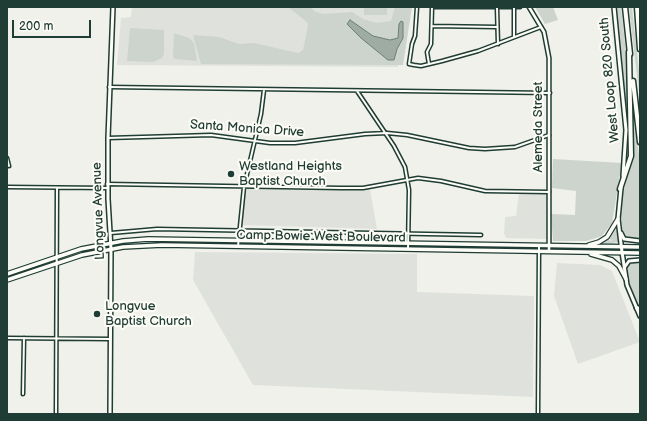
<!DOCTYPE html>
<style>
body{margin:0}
#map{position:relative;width:647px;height:421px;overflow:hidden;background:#f0f1eb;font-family:"Balsamiq Sans",sans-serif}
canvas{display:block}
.frame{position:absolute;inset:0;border:8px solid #1f3d34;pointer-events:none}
.scale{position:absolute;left:12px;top:20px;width:79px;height:18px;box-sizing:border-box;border:2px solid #1f3d34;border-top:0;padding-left:5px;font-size:12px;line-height:14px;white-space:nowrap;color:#1f3d34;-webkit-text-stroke:3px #fdfcf7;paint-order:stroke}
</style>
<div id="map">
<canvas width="647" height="421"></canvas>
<div class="frame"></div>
<div class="scale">200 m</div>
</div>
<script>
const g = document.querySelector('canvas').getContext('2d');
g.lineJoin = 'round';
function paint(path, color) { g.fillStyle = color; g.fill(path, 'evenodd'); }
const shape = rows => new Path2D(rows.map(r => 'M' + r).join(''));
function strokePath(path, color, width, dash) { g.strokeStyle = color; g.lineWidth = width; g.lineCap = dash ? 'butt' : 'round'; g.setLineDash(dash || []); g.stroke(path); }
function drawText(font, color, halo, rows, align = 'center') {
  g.font = font + ' "Balsamiq Sans",sans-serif'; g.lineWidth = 4; g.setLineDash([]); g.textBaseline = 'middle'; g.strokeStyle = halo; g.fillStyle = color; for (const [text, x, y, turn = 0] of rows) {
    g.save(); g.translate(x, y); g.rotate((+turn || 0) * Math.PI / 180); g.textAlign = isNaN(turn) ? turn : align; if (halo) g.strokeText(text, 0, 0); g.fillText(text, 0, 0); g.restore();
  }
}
const built = shape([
 [132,7,399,7,398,67,117,65,121,18,131,17],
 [247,189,370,189,377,229,241,225],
 [519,192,549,192,549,239,506,238,504,233,505,217,516,216],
 [195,252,417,254,417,292,534,296,533,397,253,385,193,280],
 [557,263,600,265,612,271,640,342,578,364,554,296]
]);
const green = shape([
 [288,7,311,7,314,11,323,14,352,12,363,19,377,23,391,21,395,7,412,7,403,65,201,64,193,35,219,37,239,44,254,43,298,53,303,50,308,26,307,22],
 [364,7,387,7,387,15,364,15],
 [535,7,553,7,558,20,545,24],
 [615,7,621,7,629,80,630,144,628,158,628,123,618,50],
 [629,7,632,7,640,80,640,101],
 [130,28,164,30,164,54,162,58,153,62,127,61],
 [174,33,189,38,194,43,197,61,175,59,173,57],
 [633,118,640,160,640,239,627,239,623,236,620,213,625,181,634,153],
 [553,159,622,163,612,223,602,236,586,241,553,241,551,214,575,215,576,191,552,188],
 [616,226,619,242,612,243,617,244,599,244,607,238,612,242,609,237],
 [618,248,618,251,555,249,603,248],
 [631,261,640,261,640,309,631,292,627,274,626,268]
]);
const water = shape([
 [350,20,373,36,390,40,398,38,399,24,401,21,403,22,403,38,397,49,394,60,388,60,361,38,347,24,350,20]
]);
const minor = shape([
 [417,7,415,36,412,44,409,64,414,65,421,66,442,61,478,51,541,27],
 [435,7,520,7],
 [497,8,498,44],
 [514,8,514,37],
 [432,26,497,27],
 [429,64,427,52,431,44,432,7],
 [109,87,550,93],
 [357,91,394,146,405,167,409,190,408,249],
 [108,138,211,135,270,143,295,143,365,134,387,133,407,135,469,148,485,149,515,147,549,135],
 [7,158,9,166],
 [107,184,341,188,363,188,418,178,441,181,485,191,549,192],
 [7,187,107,188],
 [111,233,157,229,481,235],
 [238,246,244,187,261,114,264,90],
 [7,338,110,339],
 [23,394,24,338],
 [56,414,57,188],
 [538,414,539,246]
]);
const tertiary = shape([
 [529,7,544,32,549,58,549,251]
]);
const secondary = shape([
 [614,7,626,130,623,176],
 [621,188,618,219,622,252,627,285,640,316],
 [621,233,624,239,640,241],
 [624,268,629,261,640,260],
 [110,414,111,249,108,199,108,138,113,7]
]);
const primary = shape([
 [589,245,599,242,607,237,618,219],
 [591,254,612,260,619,266,626,279],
 [7,274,81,249,123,241,148,239,640,247],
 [7,280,82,255,123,247,162,245,640,253]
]);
const motorway = shape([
 [625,7,630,54],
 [637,7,640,49],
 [633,81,640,142],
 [620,189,631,156,629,52],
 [637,308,640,311]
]);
const markers = [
 [231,174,4,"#1f3d34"],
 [97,314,4,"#1f3d34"]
];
const streetNames = [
 ["West Loop 820 South",610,80,-95],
 ["Alemeda Street",539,127,-90],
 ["Santa Monica Drive",247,129,4],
 ["Longvue Avenue",99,211,-92],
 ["Camp Bowie West Boulevard",321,237,1]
];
const poiNames = [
 ["Westland Heights",239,167],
 ["Baptist Church",239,182],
 ["Longvue",105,307],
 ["Baptist Church",105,322]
];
paint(built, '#dfe2dc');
paint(green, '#cdd3cd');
paint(water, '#9faca4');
strokePath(water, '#6c8077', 1);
strokePath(minor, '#1f3d34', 5);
strokePath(tertiary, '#1f3d34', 5.5);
strokePath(secondary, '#1f3d34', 6);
strokePath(primary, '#1f3d34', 6);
strokePath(motorway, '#1f3d34', 7);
strokePath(minor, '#fdfcf7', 2);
strokePath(tertiary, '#fdfcf7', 2.5);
strokePath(secondary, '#fdfcf7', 3);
strokePath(primary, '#fdfcf7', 3.5);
strokePath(motorway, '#fdfcf7', 4);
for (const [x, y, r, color] of markers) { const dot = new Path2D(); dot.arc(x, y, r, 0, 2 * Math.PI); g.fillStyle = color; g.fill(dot); strokePath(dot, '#fdfcf7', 1.5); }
drawText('13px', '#1f3d34', '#fdfcf7', streetNames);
drawText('13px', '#1f3d34', '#fdfcf7', poiNames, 'left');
</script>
